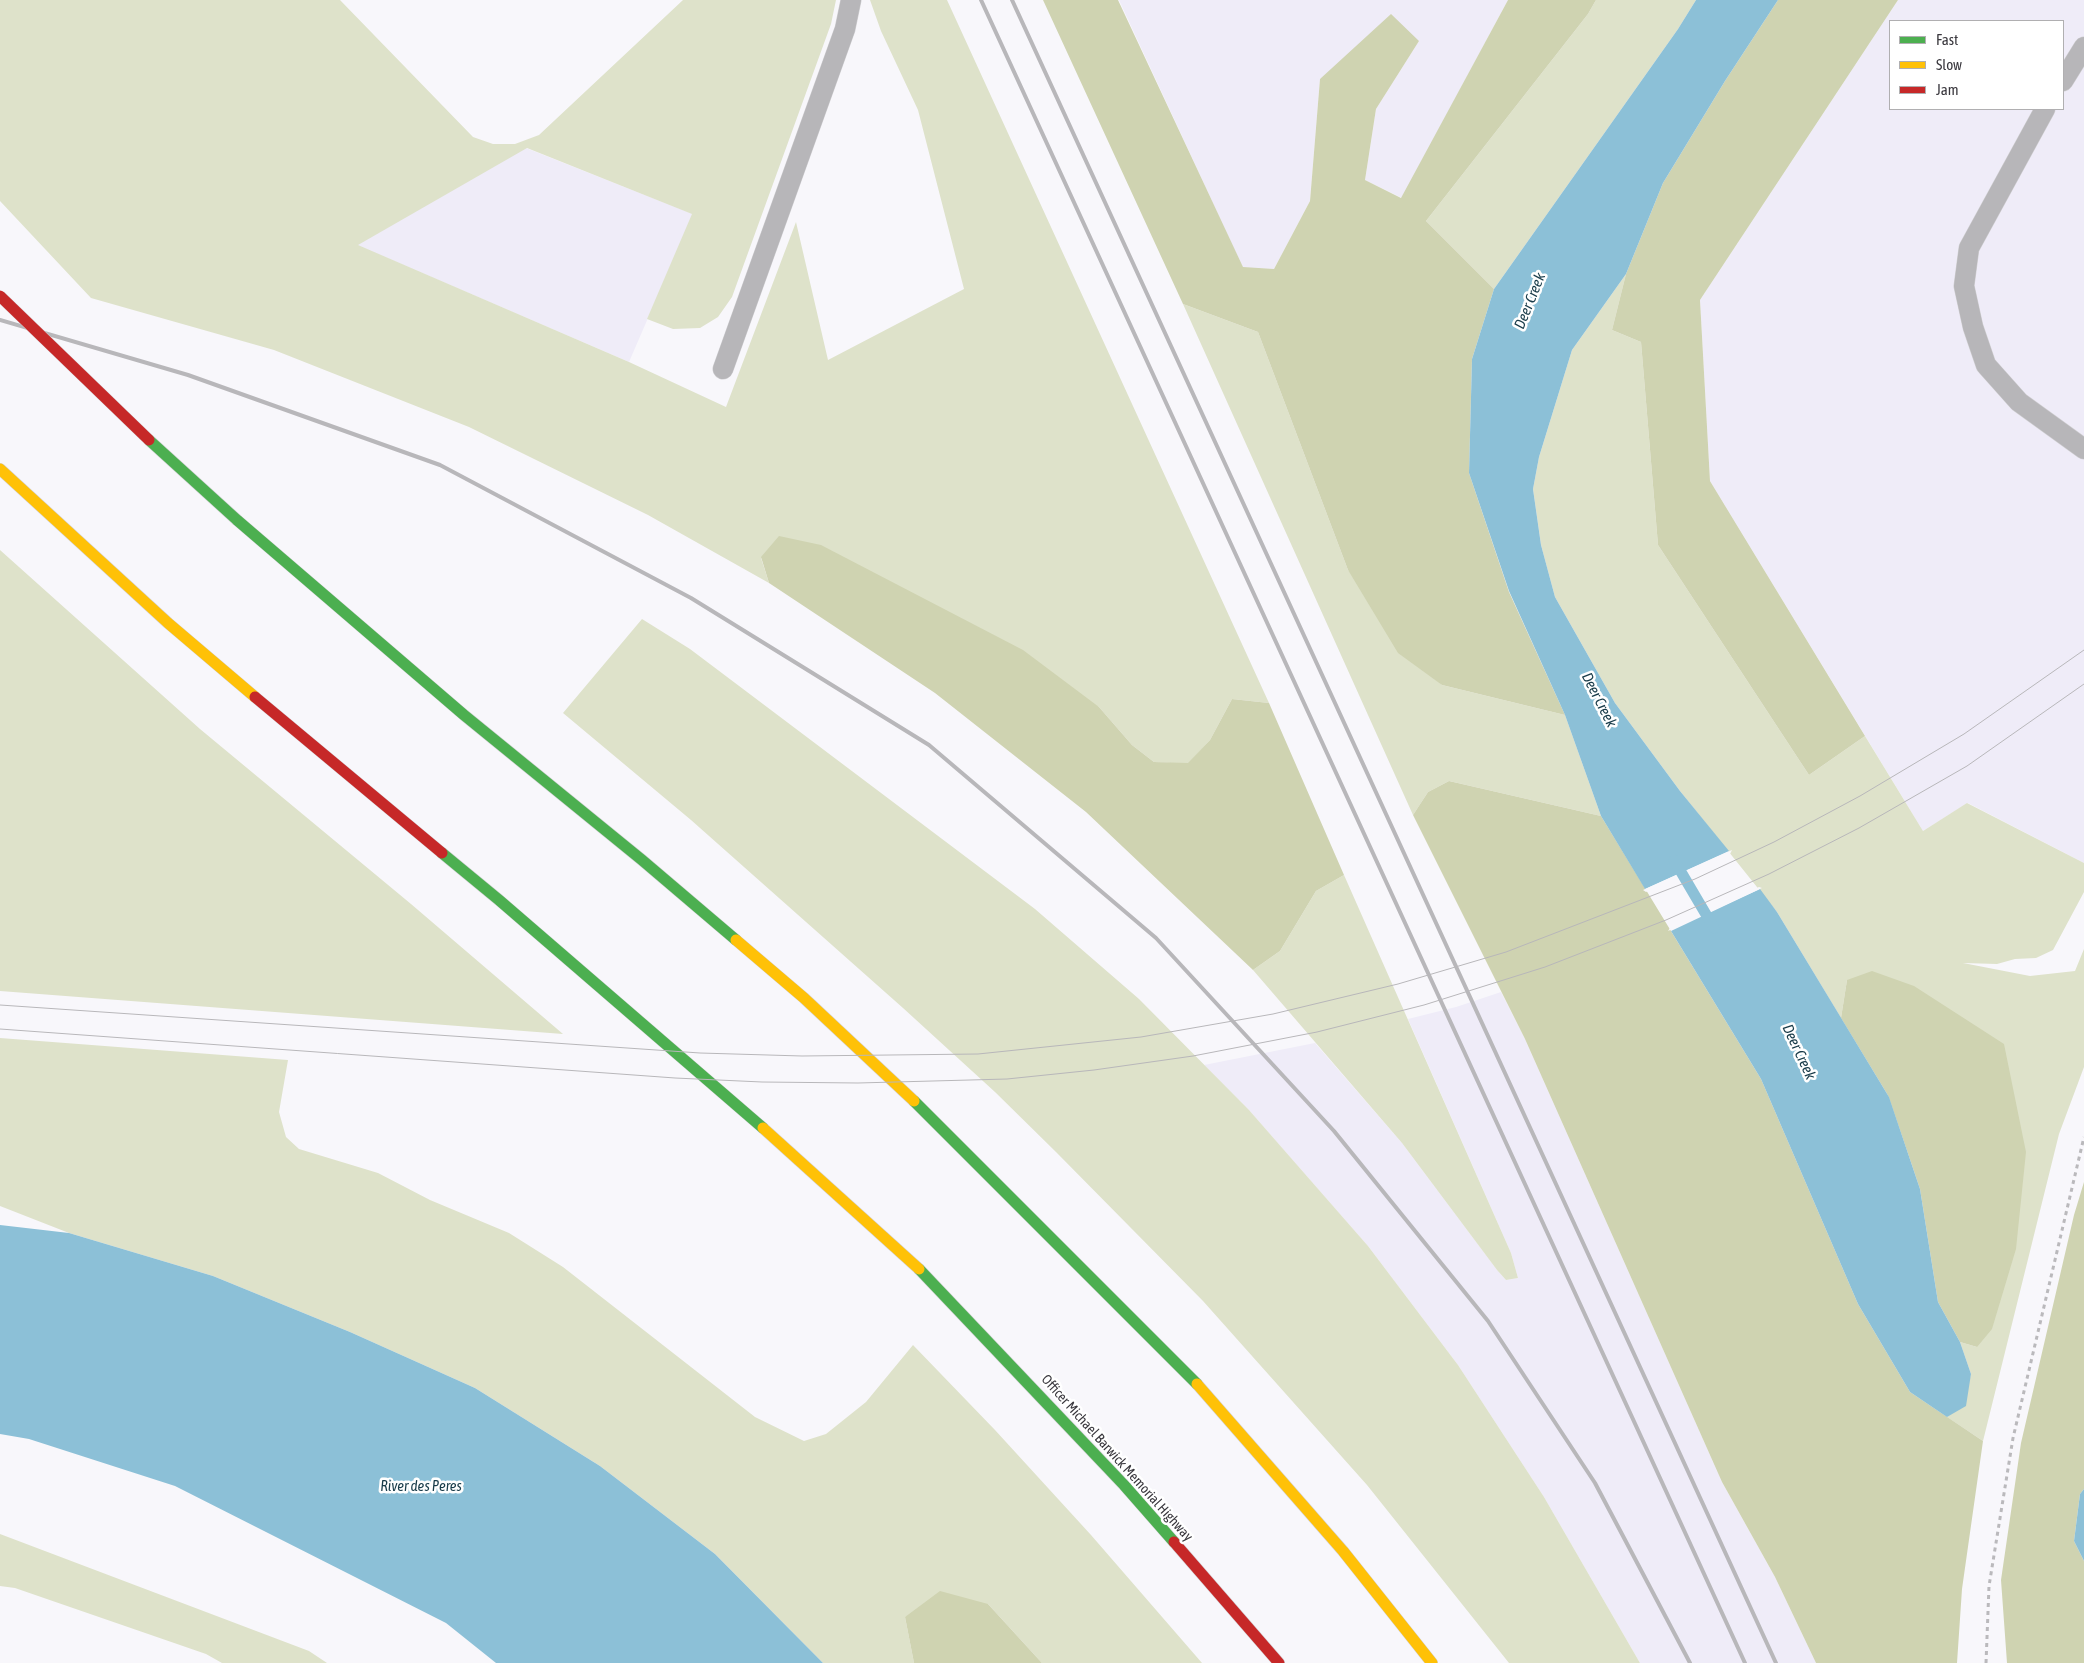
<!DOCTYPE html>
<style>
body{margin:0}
#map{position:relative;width:2084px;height:1663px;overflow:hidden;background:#f8f7fb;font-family:"Asap Condensed",sans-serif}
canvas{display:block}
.legend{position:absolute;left:1889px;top:20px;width:175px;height:90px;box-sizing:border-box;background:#fff;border:1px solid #b0afb1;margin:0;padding:6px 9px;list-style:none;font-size:15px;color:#39373d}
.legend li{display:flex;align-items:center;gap:10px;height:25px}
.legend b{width:25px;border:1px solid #b0afb1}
</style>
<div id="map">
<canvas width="2084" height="1663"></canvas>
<ul class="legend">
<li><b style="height:6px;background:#4caf50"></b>Fast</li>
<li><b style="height:6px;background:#ffc107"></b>Slow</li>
<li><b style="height:6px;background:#c62828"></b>Jam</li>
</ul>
</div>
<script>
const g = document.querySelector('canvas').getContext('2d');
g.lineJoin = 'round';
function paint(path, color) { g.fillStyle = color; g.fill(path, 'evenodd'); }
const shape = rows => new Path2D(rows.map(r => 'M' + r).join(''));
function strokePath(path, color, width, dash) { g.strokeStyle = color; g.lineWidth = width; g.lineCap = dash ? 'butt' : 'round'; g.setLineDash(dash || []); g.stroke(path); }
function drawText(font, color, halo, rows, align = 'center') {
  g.font = font + ' "Asap Condensed",sans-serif'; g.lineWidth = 5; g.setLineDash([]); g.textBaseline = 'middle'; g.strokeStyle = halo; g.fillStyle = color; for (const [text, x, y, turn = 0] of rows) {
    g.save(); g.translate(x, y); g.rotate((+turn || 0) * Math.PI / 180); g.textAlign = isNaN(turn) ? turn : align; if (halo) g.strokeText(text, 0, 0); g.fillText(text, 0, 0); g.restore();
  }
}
const built = shape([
 [1119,0,1508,0,1402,198,1365,180,1376,109,1419,41,1320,79,1310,201,1274,269,1243,268],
 [1898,0,2084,0,2084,863,1968,803,1923,831,1710,481,1700,300],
 [1890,21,2063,21,2063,109,1890,109],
 [526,148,693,214,629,362,352,243],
 [1501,992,1525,1039,1722,1482,1775,1577,1816,1663,1640,1663,1544,1497,1458,1365,1368,1246,1249,1110,1204,1065,1315,1043,1402,1143,1497,1270,1506,1280,1518,1278,1511,1253,1408,1019,1456,1007]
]);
const green = shape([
 [0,0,340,0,473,137,493,144,515,144,539,135,683,0,836,0,831,24,732,297,718,317,700,328,673,329,647,319,692,214,527,148,358,245,629,362,726,407,796,222,828,360,964,289,918,110,881,31,870,0,947,0,1269,703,1232,699,1210,740,1188,764,1154,762,1132,745,1099,707,761,558,769,583,648,515,469,427,274,350,91,298,0,201],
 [1596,0,1696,0,1678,29,1494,289,1426,221,1588,14],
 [1626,274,1612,330,1641,342,1658,545,1809,775,1865,736,1923,831,1967,803,2084,863,2084,892,2053,950,2036,958,2015,959,1997,964,1963,963,2030,976,2075,971,2084,949,2084,1067,2059,1134,1983,1441,1947,1417,1964,1402,1971,1374,1960,1342,1977,1347,1847,980,1841,1018,1777,912,1680,791,1615,703,1555,597,1541,545,1533,489,1539,457,1572,350],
 [1183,304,1258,332,1348,570,1442,685,1565,715,1601,816,1449,781,1428,792,1413,815],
 [0,550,200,729,411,904,563,1034,0,991],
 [642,619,690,649,1035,909,1139,999,1249,1110,1368,1246,1458,1365,1544,1497,1640,1663,1509,1663,1367,1485,1203,1301,1056,1152,995,1092,903,1008,691,820,563,713],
 [1344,875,1511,1253,1518,1278,1506,1280,1497,1270,1402,1143,1253,970,1280,951,1316,891],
 [0,1038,288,1060,279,1112,286,1137,299,1149,378,1173,430,1200,509,1233,563,1267,755,1417,804,1441,826,1434,866,1402,913,1345,995,1430,1091,1535,1202,1663,1042,1663,988,1604,905,1617,914,1663,823,1663,715,1554,600,1466,475,1388,350,1332,213,1276,69,1233,0,1206],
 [0,1534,309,1651,327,1663,222,1663,206,1654,15,1588,0,1586]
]);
const forest = shape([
 [1043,0,1118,0,1243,267,1274,269,1310,201,1320,79,1391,14,1419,41,1376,109,1365,180,1401,198,1508,0,1596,0,1588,14,1426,221,1494,289,1472,359,1469,473,1509,592,1565,715,1442,685,1398,653,1348,570,1258,332,1183,304],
 [1778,0,1898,0,1700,300,1710,481,1865,736,1809,775,1658,545,1641,342,1612,330,1626,274,1663,183,1725,81],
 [779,536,821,545,1023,650,1099,707,1132,745,1154,762,1188,763,1210,740,1232,699,1269,703,1344,875,1316,891,1280,951,1253,970,1086,812,935,693,769,583,761,557],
 [1449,781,1601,816,1761,1079,1858,1304,1910,1392,1983,1441,1962,1589,1957,1663,1816,1663,1775,1577,1722,1482,1525,1039,1413,815,1428,792],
 [1872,971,1914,986,2004,1044,2026,1152,2016,1249,1992,1329,1977,1347,1960,1342,1938,1302,1920,1189,1889,1097,1841,1018,1847,980],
 [2084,1182,2084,1489,2080,1494,2074,1541,2084,1561,2084,1663,2007,1663,2001,1580,2021,1443,2074,1215],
 [940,1591,988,1604,1042,1663,914,1663,905,1617]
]);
const water = shape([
 [1696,0,1778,0,1725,81,1663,183,1626,274,1572,350,1539,457,1533,489,1541,545,1555,597,1615,703,1680,791,1729,851,1645,889,1601,816,1565,715,1509,591,1469,473,1472,359,1494,289,1678,29],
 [1760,889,1777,912,1889,1097,1920,1189,1938,1302,1960,1342,1971,1374,1966,1406,1947,1417,1910,1392,1858,1304,1761,1079,1671,931],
 [0,1225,69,1233,213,1276,350,1332,475,1388,600,1466,715,1554,823,1663,496,1663,446,1623,175,1486,29,1439,0,1434],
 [2084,1489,2084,1561,2074,1541,2080,1494]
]);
const pier = shape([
 [1732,850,1730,854,1646,892,1643,890],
 [1759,887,1762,888,1668,931,1670,928]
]);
const stream = shape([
 [1674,860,1714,928]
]);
const path = shape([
 [1986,1663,1989,1586,2013,1438,2084,1137]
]);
const lane = shape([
 [2063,81,2084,47],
 [2045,109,1969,248,1964,286,1973,327,1986,365,2019,402,2084,449],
 [723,369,845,29,851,0]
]);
const fast = shape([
 [237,520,464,715,642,860,736,940],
 [442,853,499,900,763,1128],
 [914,1101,1197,1384],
 [919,1269,1124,1485,1174,1542]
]);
const slow = shape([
 [0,469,168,623,255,697],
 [736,940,804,998,914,1101],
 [763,1128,919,1269],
 [1197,1384,1343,1551,1432,1663]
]);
const jam = shape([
 [255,697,442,853],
 [1174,1542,1279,1663]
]);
const tram = shape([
 [0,1005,700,1053,802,1056,978,1054,1141,1037,1273,1014,1398,984,1506,952,1695,879,1774,842,1860,796,1964,734,2084,650],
 [0,1029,675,1078,762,1082,858,1083,1007,1079,1094,1070,1193,1056,1317,1032,1424,1005,1545,967,1666,920,1769,874,1859,828,1967,766,2084,684]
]);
const rail = shape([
 [981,0,1745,1663],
 [1012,0,1776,1663],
 [0,320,188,375,440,465,691,598,929,745,1156,938,1334,1131,1488,1321,1595,1483,1690,1663]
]);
const fastBridge = shape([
 [149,440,237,520]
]);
const jamBridge = shape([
 [0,296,149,440]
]);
const streetNames = [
 ["Officer Michael Barwick Memorial Highway",1117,1458,48]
];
const waterNames = [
 ["Deer Creek",1530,301,-68],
 ["Deer Creek",1599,700,63],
 ["Deer Creek",1799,1052,65],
 ["River des Peres",421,1486]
];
paint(built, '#efecf8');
paint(green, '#dee2ca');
paint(forest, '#cfd3b1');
paint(water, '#8cc0d7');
paint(pier, '#f8f7fb');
strokePath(stream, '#8cc0d7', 11);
strokePath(lane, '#d2d1d4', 21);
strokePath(fast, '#d2d1d4', 12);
strokePath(slow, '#d2d1d4', 12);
strokePath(jam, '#d2d1d4', 12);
strokePath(path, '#bab9bc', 3, [4, 4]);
strokePath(lane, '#b7b6b9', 20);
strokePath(fast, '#4caf50', 11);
strokePath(slow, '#ffc107', 11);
strokePath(jam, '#c62828', 11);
strokePath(tram, '#b8b7ba', 1);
strokePath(rail, '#b8b7ba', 4);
strokePath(fastBridge, '#d2d1d4', 12, []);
strokePath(jamBridge, '#d2d1d4', 12, []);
strokePath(fastBridge, '#4caf50', 11);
strokePath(jamBridge, '#c62828', 11);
drawText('14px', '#39373d', '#fff', streetNames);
drawText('italic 15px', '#183b49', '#fff', waterNames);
</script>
